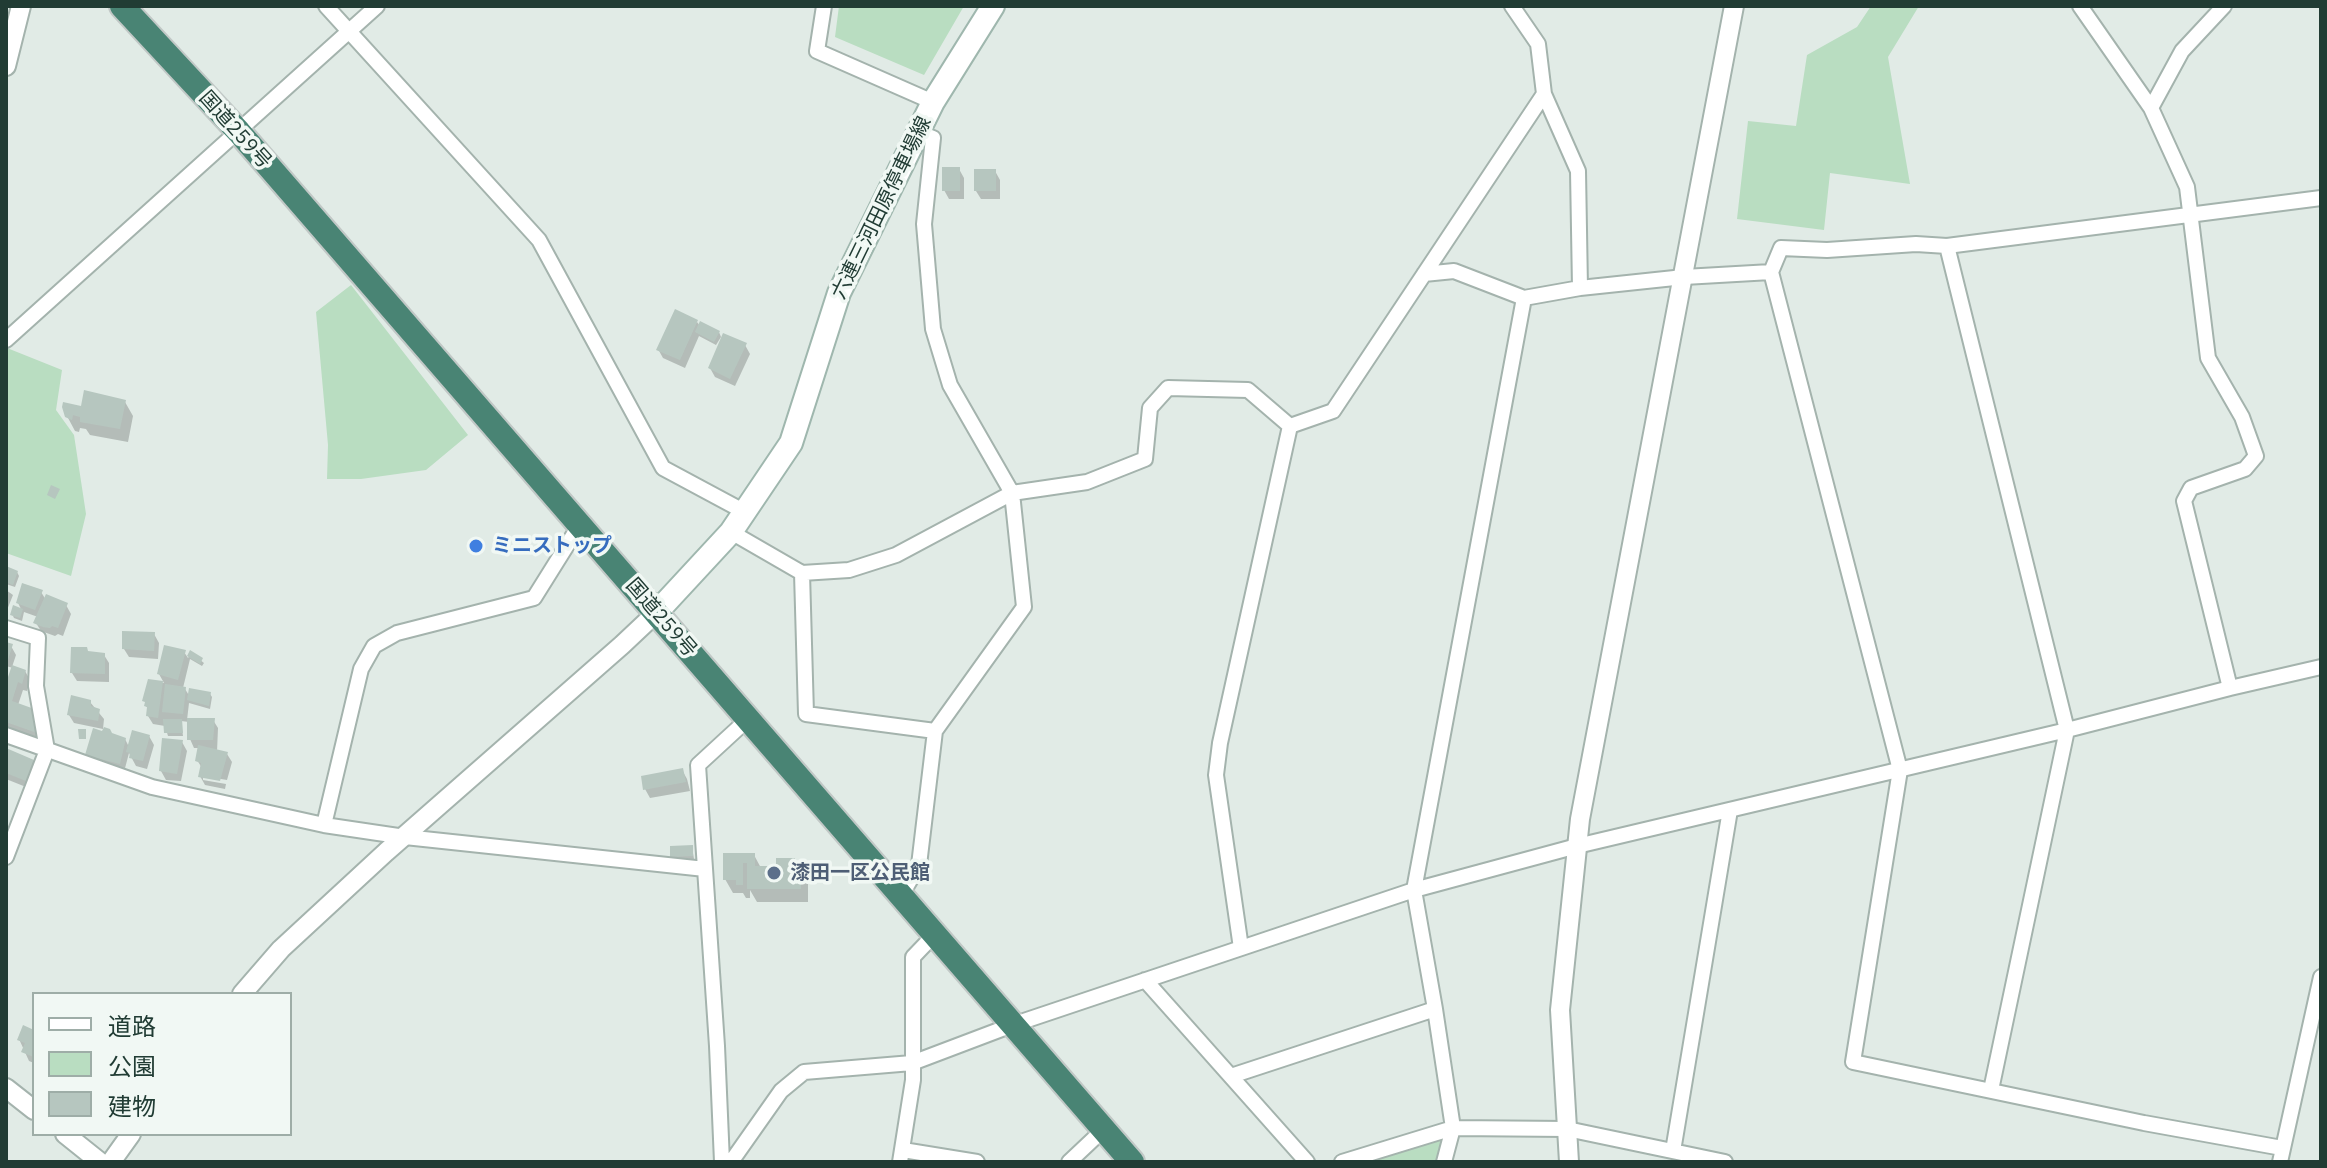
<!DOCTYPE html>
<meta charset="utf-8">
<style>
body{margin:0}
#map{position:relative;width:2327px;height:1168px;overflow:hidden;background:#e1ebe6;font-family:"IBM Plex Sans","Noto Sans JP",sans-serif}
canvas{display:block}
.frame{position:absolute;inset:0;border:8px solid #213c34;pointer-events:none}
.legend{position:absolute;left:32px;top:992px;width:260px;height:144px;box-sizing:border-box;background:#f1f8f4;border:2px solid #9eada7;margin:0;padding:10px 14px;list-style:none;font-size:24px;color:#213c34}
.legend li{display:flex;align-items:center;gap:16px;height:40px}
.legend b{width:40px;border:2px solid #9eada7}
</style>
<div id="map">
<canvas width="2327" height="1168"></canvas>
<div class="frame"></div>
<ul class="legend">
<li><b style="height:10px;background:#fff"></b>道路</li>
<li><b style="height:22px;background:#b9ddc1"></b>公園</li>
<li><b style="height:22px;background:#b6c6bf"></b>建物</li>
</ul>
</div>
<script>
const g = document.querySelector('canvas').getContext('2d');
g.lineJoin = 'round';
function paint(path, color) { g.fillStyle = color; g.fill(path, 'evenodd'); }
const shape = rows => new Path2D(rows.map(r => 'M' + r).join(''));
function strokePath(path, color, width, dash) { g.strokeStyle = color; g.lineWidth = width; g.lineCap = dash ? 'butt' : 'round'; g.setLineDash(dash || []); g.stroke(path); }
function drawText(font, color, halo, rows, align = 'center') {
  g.font = font + ' "IBM Plex Sans","Noto Sans JP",sans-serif'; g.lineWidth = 7; g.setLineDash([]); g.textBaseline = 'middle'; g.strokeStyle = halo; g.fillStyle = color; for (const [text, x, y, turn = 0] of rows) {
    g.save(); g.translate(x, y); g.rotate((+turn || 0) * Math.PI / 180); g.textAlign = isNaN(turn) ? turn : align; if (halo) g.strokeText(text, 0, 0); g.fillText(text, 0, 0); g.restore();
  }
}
const green = shape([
 [839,6,964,6,924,75,835,37],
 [1871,6,1919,6,1888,57,1910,184,1830,173,1824,230,1737,219,1748,121,1796,126,1807,55,1857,27],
 [351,285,468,435,426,470,361,479,327,479,328,445,316,312],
 [7,348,62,370,56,410,74,435,86,514,71,576,6,553],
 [1444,1135,1437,1162,1371,1162]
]);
const shadow = shape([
 [959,169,964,178,964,199,949,199,944,190],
 [995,171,1000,180,1000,199,981,199,976,191],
 [697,322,700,326,719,332,721,337,716,345,699,336,685,368,663,358,658,349],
 [745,345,750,354,735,386,715,377,710,368],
 [125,402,133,416,128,442,90,435,86,429,80,428,79,432,75,431,67,416,82,408],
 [6,568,17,572,19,576,15,587,6,584],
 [6,590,13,595,7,610,6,610],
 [41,592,46,600,66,605,71,614,63,636,58,634,55,636,41,631,36,623,38,617,24,612,22,621,14,618,12,614,22,611,18,603],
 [154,634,159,643,158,659,129,657,124,649],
 [6,644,11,646,16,655,12,667,25,671,30,680,27,691,23,690,18,705,39,713,42,741,6,728,6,693,13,668,6,666],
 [184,652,188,658,191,653,204,663,202,666,190,659,183,688,185,689,190,697,210,694,212,697,210,709,189,703,187,720,213,720,218,728,217,752,227,754,232,762,227,780,203,776,203,780,226,784,225,789,205,785,200,776,202,768,197,760,200,748,194,748,190,739,189,722,181,721,183,736,168,736,165,726,153,724,148,716,149,710,146,706,149,681,164,683,159,674],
 [88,653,104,655,109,663,109,682,77,681,72,673],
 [90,702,104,719,103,729,74,723,69,715],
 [112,735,125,739,129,747,149,736,154,745,147,769,136,766,129,753,124,772,92,763,87,754],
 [182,742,187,751,181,781,166,780,161,771],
 [6,750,33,762,38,771,31,789,6,779],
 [682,770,687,779,690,791,650,798,645,789],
 [692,847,694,859,674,860,672,856],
 [725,855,754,855,761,868,778,868,794,860,797,866,800,866,808,879,808,902,757,902,750,890,750,898,746,898,743,893,733,893,725,879],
 [34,1032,34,1063,29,1061,19,1039]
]);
const building = shape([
 [942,167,960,167,960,191,942,191],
 [974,169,996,169,996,191,974,191],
 [675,309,698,320,680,360,656,350],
 [700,321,720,331,714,342,695,332],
 [723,333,747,343,730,379,708,368],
 [84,390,126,400,120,429,80,422,80,417,73,415,72,420,65,417,62,407,63,402,81,406],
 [51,485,60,489,55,499,47,495],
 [6,566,18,571,13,585,6,582],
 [22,583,43,590,35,610,16,603],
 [46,594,68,603,58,628,52,626,50,628,43,627,33,623],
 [13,605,23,609,20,618,10,615],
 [122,631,155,632,154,651,122,649],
 [6,642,13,644,7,663,6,663],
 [164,645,186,650,178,680,157,674],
 [71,647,87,647,88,651,105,653,105,674,70,673],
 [190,650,203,658,200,664,187,656],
 [12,665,26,670,22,684,18,682,12,701,40,711,37,733,6,722,6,683],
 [148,679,163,681,158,718,146,716,147,707,144,706,145,702,142,701],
 [165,684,186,687,183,714,162,712],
 [189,688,211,692,209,706,187,700],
 [71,695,91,700,91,706,100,709,98,721,67,715],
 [187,718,215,718,213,740,187,740],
 [163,719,182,719,183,733,164,733],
 [104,727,110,729,112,733,126,738,120,764,85,755,93,728,102,731],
 [78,729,86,729,86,739,79,739],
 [132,730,150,735,143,761,129,758,130,753,126,752],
 [162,738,183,740,177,774,159,771],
 [198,745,228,752,220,781,198,777,201,763,195,761],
 [6,748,34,760,26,781,6,773],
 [683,768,686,782,643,790,641,776],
 [693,845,693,856,670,857,670,846],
 [723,853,755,853,755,866,776,866,776,858,795,858,795,864,801,864,801,889,747,889,747,863,743,863,743,885,736,885,736,880,723,880],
 [23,1025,34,1030,34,1057,21,1052,25,1043,17,1040]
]);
const minor = shape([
 [326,6,539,240,663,468,745,512],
 [824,6,817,51,933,102],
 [1512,6,1538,44,1544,94,1578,171,1580,288],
 [2080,6,2151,108,2187,187,2208,358,2242,417,2256,456,2245,469,2191,488,2184,501,2230,688],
 [2151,108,2182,51,2224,6],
 [1947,246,2067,730,1991,1090],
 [1424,274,1454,271,1524,298,1580,288,1684,277,1771,272],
 [6,340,377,6],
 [1290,426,1333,411,1544,94],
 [731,532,802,573,849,570,896,555,1012,493,1087,482,1145,459,1150,408,1168,388,1248,390,1290,426],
 [802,573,806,714,935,731],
 [6,628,38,638,36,686,47,750,6,857],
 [6,735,152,787,324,825,405,837,705,869],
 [324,825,361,669,374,646,397,633,534,598,579,526],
 [902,894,919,865,935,731,1024,607,1012,493,950,385,933,329,924,224,933,138,918,132],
 [1241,948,1216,775,1220,743,1290,426],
 [1145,980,1307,1162],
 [1231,1076,1435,1009],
 [2282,1148,2144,1123,1853,1062,1900,770,1771,272,1781,248,1827,250,1916,244,1947,246,2321,198],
 [903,1150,977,1162],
 [1673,1151,1730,810],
 [722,1162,717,1046,698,765,748,719],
 [731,1162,781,1091,804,1072,912,1063,1015,1024,1414,890,1577,846,2067,730,2230,688,2321,667],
 [900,1162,913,1080,913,957,936,933],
 [1069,1162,1104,1129],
 [1342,1162,1453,1128,1567,1129,1725,1162],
 [1444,1162,1453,1128,1435,1009,1414,890,1524,298],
 [2280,1162,2321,977]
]);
const tertiary = shape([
 [6,66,21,6],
 [242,994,281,949,386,852,622,645,656,613],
 [6,1088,34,1110],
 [65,1134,100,1162],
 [111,1162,131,1134],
 [1569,1162,1560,1010,1580,819,1734,6]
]);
const secondary = shape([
 [656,613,731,532,791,443,839,293,933,102,993,6]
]);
const trunk = shape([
 [122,6,239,132,1132,1162]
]);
const markers = [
 [476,546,8,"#3f7fe0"],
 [774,873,8,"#5c6f8a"]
];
const streetNames = [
 ["国道259号",235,130,48],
 ["六連三河田原停車場線",882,208,-64],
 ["国道259号",661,618,49]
];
const shopNames = [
 ["ミニストップ",492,546]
];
const serviceNames = [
 ["漆田一区公民館",790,873]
];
paint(green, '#b9ddc1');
paint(shadow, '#0003');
paint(building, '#b6c6bf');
strokePath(minor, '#a4b3ad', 18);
strokePath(tertiary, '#a4b3ad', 22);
strokePath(secondary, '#9fb7ae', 26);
strokePath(trunk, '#c1c8c6', 28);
strokePath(minor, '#fff', 14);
strokePath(tertiary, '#fff', 18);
strokePath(secondary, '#fff', 22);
strokePath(trunk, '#498474', 24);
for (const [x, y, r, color] of markers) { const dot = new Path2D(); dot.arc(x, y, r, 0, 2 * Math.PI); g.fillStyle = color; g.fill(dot); strokePath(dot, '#f1f8f4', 3); }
drawText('20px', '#213c34', '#f1f8f4', streetNames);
drawText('bold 20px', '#366cbe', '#f1f8f4', shopNames, 'left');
drawText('bold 20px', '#4e5e75', '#f1f8f4', serviceNames, 'left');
</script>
